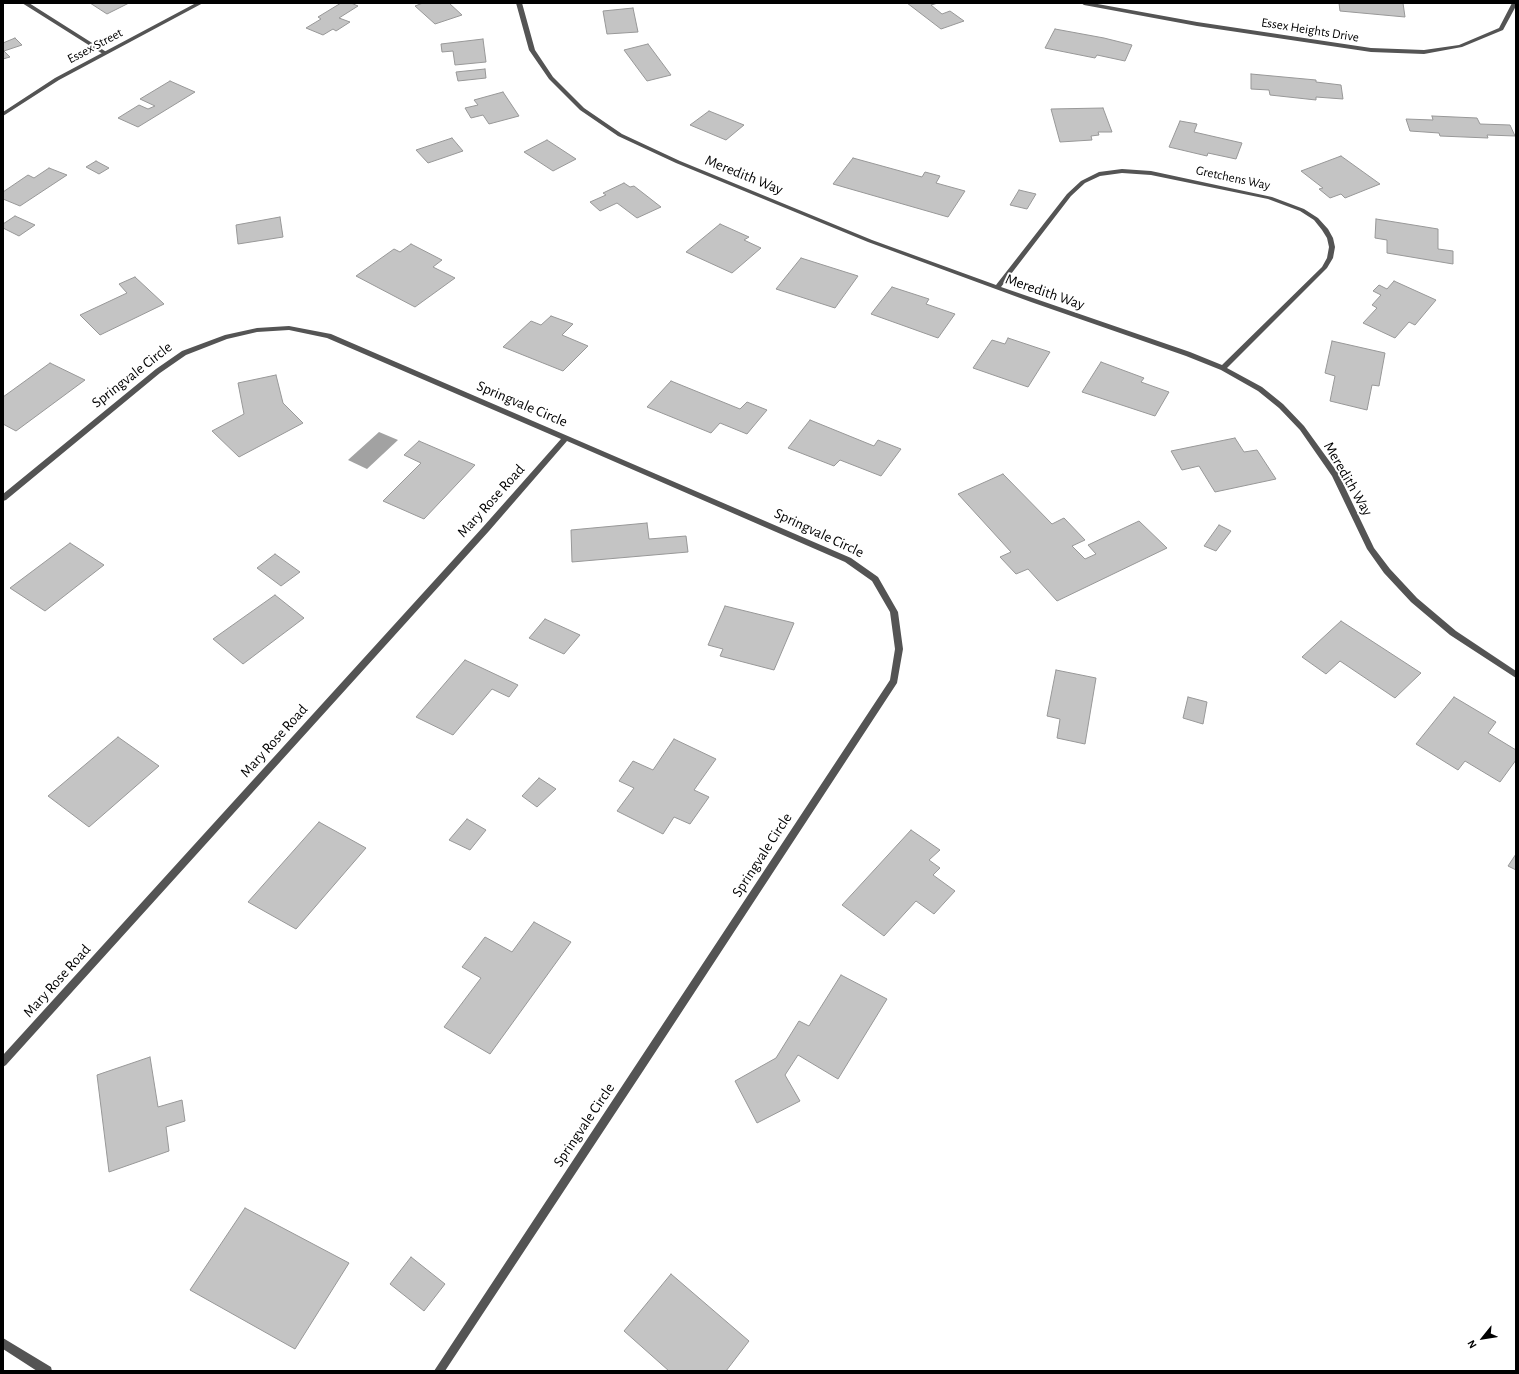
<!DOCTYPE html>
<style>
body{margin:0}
#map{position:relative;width:1519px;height:1374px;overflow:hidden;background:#fff;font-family:"Alegreya Sans",sans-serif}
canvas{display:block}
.frame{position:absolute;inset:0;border:4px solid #000;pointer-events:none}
.north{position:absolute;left:1463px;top:1318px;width:40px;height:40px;-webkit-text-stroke:3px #fff;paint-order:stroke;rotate:240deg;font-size:11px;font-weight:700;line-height:16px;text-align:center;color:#000}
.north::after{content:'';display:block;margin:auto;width:14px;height:18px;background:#000;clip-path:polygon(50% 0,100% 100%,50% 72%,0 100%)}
</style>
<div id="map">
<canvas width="1519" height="1374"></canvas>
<div class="frame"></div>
<div class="north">N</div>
</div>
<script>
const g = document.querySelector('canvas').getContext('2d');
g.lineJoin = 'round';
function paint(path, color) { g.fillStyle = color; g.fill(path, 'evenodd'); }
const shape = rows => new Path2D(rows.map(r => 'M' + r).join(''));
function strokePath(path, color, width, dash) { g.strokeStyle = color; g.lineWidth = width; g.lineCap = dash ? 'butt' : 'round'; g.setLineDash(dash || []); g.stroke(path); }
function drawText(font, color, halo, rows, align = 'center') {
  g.font = font + ' "Alegreya Sans",sans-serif'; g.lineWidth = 4; g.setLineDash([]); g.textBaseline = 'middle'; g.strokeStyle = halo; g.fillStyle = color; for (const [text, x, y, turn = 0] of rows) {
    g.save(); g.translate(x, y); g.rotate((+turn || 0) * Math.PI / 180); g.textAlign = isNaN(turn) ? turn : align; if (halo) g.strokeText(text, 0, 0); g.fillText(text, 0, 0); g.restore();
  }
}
const water = shape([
 [379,432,398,440,367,469,348,460]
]);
const building = shape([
 [90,3,129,3,107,14,90,3],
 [341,3,351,3,358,6,339,18,350,22,336,31,333,29,323,35,306,28,321,19,318,17,341,3],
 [423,3,449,3,462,15,435,24,415,6,423,3],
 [907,3,938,3,931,5,942,14,950,11,964,21,941,29,907,3],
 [1339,3,1403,3,1405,17,1340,11,1339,3],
 [633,8,638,32,607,34,603,11,633,8],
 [1055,29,1104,38,1132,45,1125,61,1097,55,1095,58,1045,48,1055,29],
 [15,38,22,45,4,51,10,57,3,59,3,43,15,38],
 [483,39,486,62,455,65,453,51,442,52,441,44,483,39],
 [648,44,671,75,647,81,624,50,648,44],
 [485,69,486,78,458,81,456,72,485,69],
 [1251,74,1316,80,1316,82,1341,85,1343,99,1316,97,1316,100,1270,95,1269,90,1251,89,1251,74],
 [170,81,195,92,138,127,118,118,139,105,148,109,155,106,140,99,170,81],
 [503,92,519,116,489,124,483,115,471,118,465,108,478,105,474,100,503,92],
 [1103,108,1112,132,1098,132,1099,135,1091,136,1092,140,1060,142,1051,109,1103,108],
 [709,111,744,125,726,140,690,125,709,111],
 [1432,116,1477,118,1480,124,1510,125,1515,136,1487,135,1488,138,1440,136,1439,133,1410,131,1406,119,1433,120,1432,116],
 [1180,121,1197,124,1194,132,1242,143,1236,159,1208,153,1207,156,1169,147,1180,121],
 [452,138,463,151,428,163,416,150,452,138],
 [547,140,576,159,553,171,524,152,547,140],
 [1341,156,1380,184,1345,198,1341,194,1330,198,1319,189,1323,188,1301,171,1341,156],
 [853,158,922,177,925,172,940,176,936,183,965,191,948,217,833,184,853,158],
 [96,161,109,168,99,174,86,167,96,161],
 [49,168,67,175,20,206,3,199,3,192,28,175,34,178,49,168],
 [624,183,630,187,634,186,661,207,637,218,617,203,600,211,590,202,606,195,603,193,624,183],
 [1019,190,1036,194,1027,209,1010,205,1019,190],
 [15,216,35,225,19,236,3,228,3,224,15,216],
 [280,217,283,237,238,244,236,225,280,217],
 [1376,219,1438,229,1438,249,1453,251,1453,264,1387,253,1387,240,1375,238,1376,219],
 [720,224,749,237,744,240,761,248,732,273,686,252,720,224],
 [411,244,442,260,433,267,455,278,415,307,356,276,394,249,400,252,411,244],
 [801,258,858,276,835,308,776,289,801,258],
 [135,277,164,304,100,335,80,315,127,293,119,284,135,277],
 [1394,281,1436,300,1415,325,1409,322,1395,338,1363,323,1377,308,1372,305,1381,295,1373,291,1379,285,1387,289,1394,281],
 [892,287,929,299,926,304,955,314,938,338,871,314,892,287],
 [551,316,573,324,562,335,588,346,563,371,503,347,531,321,541,325,551,316],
 [1008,338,1050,352,1028,387,973,368,992,340,1005,344,1008,338],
 [1332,341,1385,353,1379,386,1372,385,1367,410,1330,401,1335,376,1325,373,1332,341],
 [1101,362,1144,378,1141,382,1169,392,1155,416,1082,392,1101,362],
 [50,363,85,380,16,431,3,424,3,397,50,363],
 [276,375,283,403,303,423,239,457,212,431,244,414,238,383,276,375],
 [671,381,740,409,747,402,767,410,747,434,720,423,711,433,647,407,671,381],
 [810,420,874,446,878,440,901,449,881,476,840,460,834,466,788,448,810,420],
 [1235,438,1244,452,1257,450,1276,479,1215,492,1199,466,1182,470,1171,451,1235,438],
 [419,441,475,465,424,519,383,501,421,463,404,455,419,441],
 [1003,474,1052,524,1064,518,1085,540,1072,546,1085,559,1096,554,1088,545,1139,521,1167,548,1057,601,1028,569,1016,574,1000,557,1011,552,958,494,1003,474],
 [647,523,649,539,686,536,688,552,572,562,571,530,647,523],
 [1219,525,1231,531,1216,551,1204,546,1219,525],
 [70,543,104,565,45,611,10,588,70,543],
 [275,554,300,572,281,586,257,568,275,554],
 [275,595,304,618,243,664,213,639,275,595],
 [725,606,794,623,774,670,720,656,723,649,708,645,725,606],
 [545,619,580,635,564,654,529,638,545,619],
 [1341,621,1421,673,1395,698,1340,661,1326,674,1302,657,1341,621],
 [465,660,518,685,509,697,492,689,453,735,416,717,465,660],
 [1056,670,1096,678,1085,744,1057,738,1060,719,1047,716,1056,670],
 [1188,697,1207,702,1203,724,1183,718,1188,697],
 [1454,697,1496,722,1488,733,1516,750,1516,760,1500,782,1465,761,1458,770,1416,744,1454,697],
 [118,737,159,766,89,827,48,796,118,737],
 [674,739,716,759,694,790,709,797,690,824,674,817,663,834,617,811,634,788,619,781,633,761,653,770,674,739],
 [539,778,556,789,537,807,522,796,539,778],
 [467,819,486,830,470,850,449,840,467,819],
 [319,822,366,848,296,929,248,902,319,822],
 [911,830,940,850,929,860,940,868,933,875,955,891,934,914,916,901,884,936,842,905,911,830],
 [1516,854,1516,870,1508,866,1516,854],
 [534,922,571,942,490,1054,444,1027,481,978,462,967,485,937,512,952,534,922],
 [841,975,887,999,838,1079,798,1055,785,1075,800,1101,757,1123,735,1081,776,1058,799,1021,809,1026,841,975],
 [150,1057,158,1107,182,1100,185,1121,166,1127,169,1151,109,1172,97,1075,150,1057],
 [245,1208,349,1263,295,1349,190,1290,245,1208],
 [411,1257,445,1284,424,1311,390,1284,411,1257],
 [671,1274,749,1341,726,1371,669,1371,624,1331,671,1274]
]);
const minor = shape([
 [22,3,29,3,108,53,103,54,22,3],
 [516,3,522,3,535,50,553,77,584,108,622,134,680,161,872,240,996,285,1067,194,1081,181,1099,172,1122,169,1151,171,1272,197,1304,209,1318,218,1328,229,1333,238,1335,247,1333,258,1327,268,1227,368,1262,387,1283,404,1304,426,1338,473,1374,548,1390,569,1417,598,1456,631,1516,671,1516,678,1450,635,1411,602,1384,573,1367,549,1332,476,1300,430,1279,408,1258,391,1221,370,1186,356,1031,302,868,242,676,163,618,136,580,110,549,79,529,50,516,3],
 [1122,173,1151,175,1268,199,1300,211,1314,220,1322,230,1327,238,1329,247,1327,258,1322,267,1222,365,1190,352,1001,287,1071,196,1085,183,1100,176,1122,173],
 [1081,3,1092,3,1197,22,1371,48,1424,50,1459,45,1499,28,1512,3,1516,3,1516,6,1503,30,1462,47,1424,54,1371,52,1197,26,1084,5,1081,3],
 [289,326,331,334,851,558,878,577,898,612,903,649,897,683,643,1071,445,1371,434,1371,890,680,895,649,890,612,872,581,845,562,567,441,489,531,6,1065,3,1067,3,1055,483,527,561,439,327,338,289,330,257,332,227,339,186,355,160,373,6,500,3,501,3,494,156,369,182,351,225,335,257,328,289,326],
 [3,1338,51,1367,52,1371,37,1371,3,1349,3,1338]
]);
const tertiary = shape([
 [196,3,203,3,59,80,3,116,3,112,55,78,196,3]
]);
const farStreetnames = [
 ["Essex Heights Drive",1310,30,9],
 ["Essex Street",95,46,-28],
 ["Gretchens Way",1233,178,12]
];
const streetNames = [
 ["Meredith Way",744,175,22],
 ["Meredith Way",1045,292,19],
 ["Springvale Circle",132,375,-38],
 ["Springvale Circle",522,404,23],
 ["Meredith Way",1348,479,60],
 ["Mary Rose Road",491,501,-48],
 ["Springvale Circle",819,533,25],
 ["Mary Rose Road",274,741,-48],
 ["Springvale Circle",762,855,-57],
 ["Mary Rose Road",57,981,-48],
 ["Springvale Circle",584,1125,-56]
];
paint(water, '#a2a2a2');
paint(building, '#c4c4c4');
strokePath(building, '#989898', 1);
paint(minor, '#545454');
paint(tertiary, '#545454');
drawText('13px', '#000', '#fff', farStreetnames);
drawText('15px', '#000', '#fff', streetNames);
</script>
